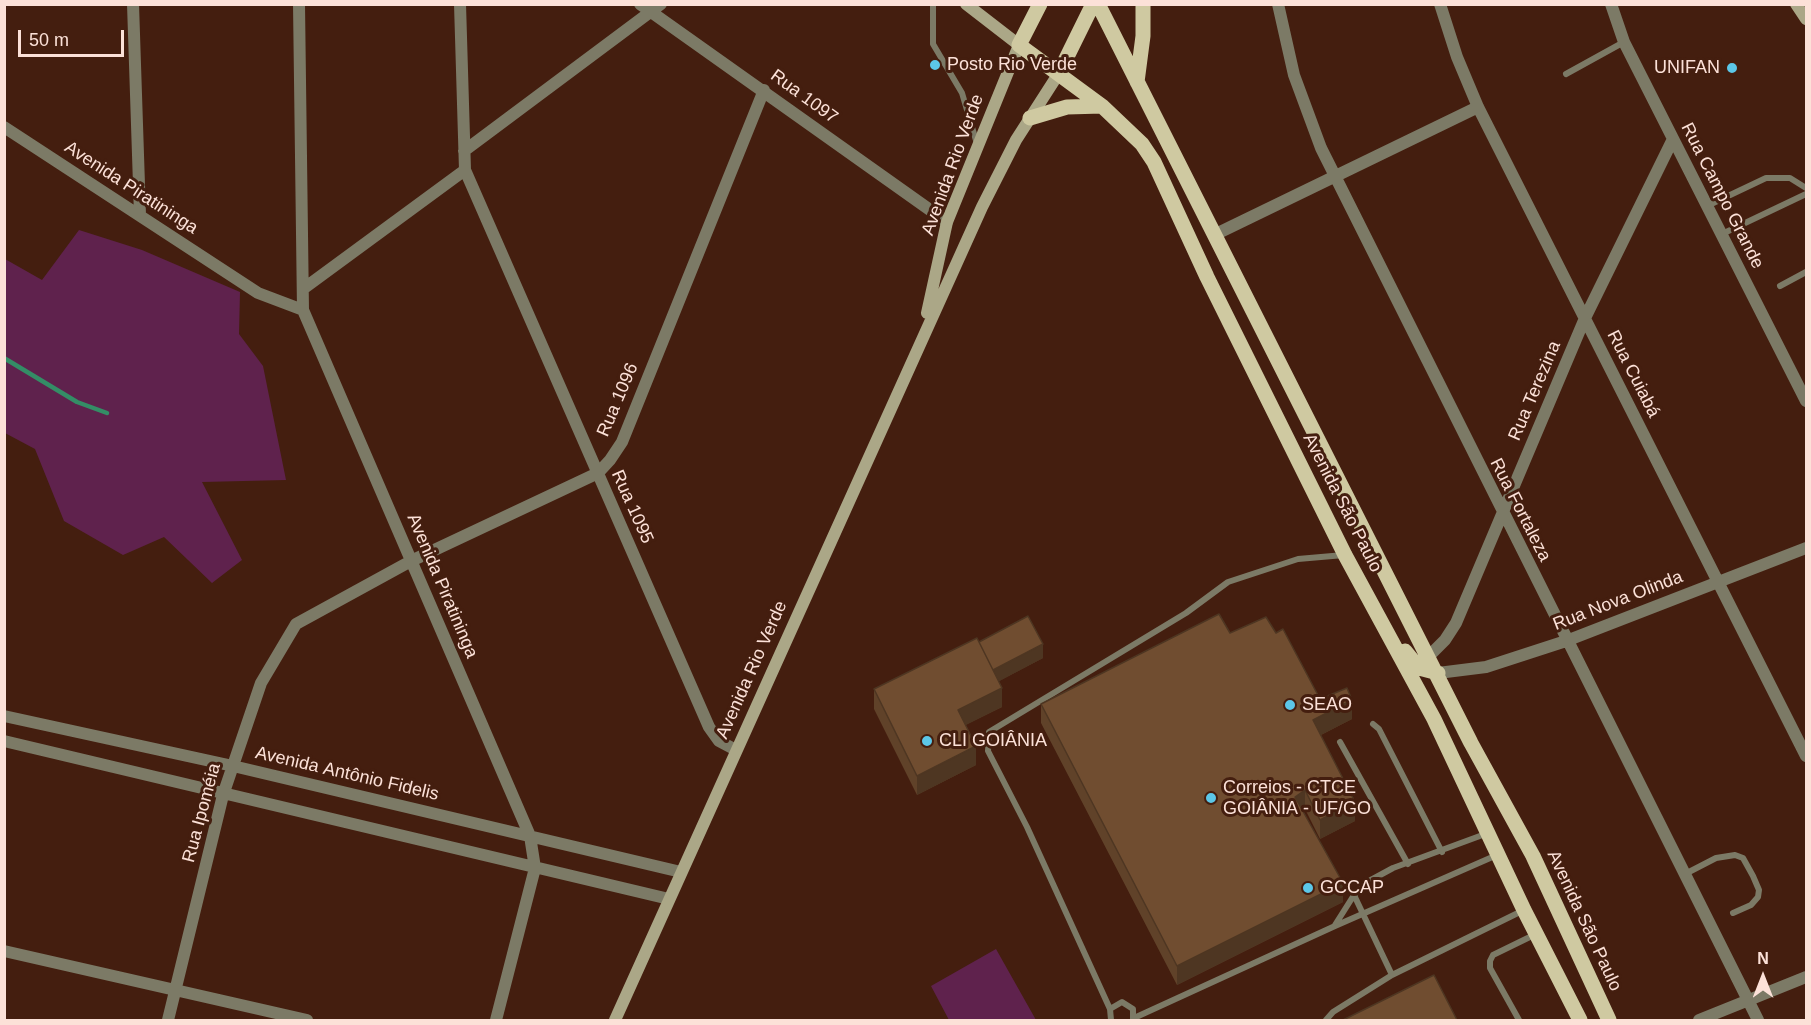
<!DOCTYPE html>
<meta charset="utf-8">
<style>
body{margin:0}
#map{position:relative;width:1811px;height:1025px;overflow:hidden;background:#441e0f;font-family:Helvetica,sans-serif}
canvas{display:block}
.frame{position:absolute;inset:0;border:6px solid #fce1d8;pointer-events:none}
.north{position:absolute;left:1733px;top:947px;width:60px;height:60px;-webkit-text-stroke:4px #441e0f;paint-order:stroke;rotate:0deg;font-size:16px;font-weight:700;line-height:24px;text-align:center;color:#fce1d8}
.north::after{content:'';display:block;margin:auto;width:21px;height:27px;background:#fce1d8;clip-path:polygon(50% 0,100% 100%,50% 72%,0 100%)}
.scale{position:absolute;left:18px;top:30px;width:106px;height:27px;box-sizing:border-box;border:3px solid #fce1d8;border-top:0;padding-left:8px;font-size:18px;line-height:21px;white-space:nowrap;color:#fce1d8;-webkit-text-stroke:4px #441e0f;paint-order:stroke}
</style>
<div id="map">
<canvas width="1811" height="1025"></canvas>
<div class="frame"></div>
<div class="north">N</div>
<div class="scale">50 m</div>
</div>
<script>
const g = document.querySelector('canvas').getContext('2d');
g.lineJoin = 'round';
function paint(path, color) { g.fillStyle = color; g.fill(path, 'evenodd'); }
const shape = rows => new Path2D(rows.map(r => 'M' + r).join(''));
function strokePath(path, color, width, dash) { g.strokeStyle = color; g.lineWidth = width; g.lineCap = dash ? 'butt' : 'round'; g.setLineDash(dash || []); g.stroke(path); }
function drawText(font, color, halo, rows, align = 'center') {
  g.font = font + ' Helvetica,sans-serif'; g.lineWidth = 6; g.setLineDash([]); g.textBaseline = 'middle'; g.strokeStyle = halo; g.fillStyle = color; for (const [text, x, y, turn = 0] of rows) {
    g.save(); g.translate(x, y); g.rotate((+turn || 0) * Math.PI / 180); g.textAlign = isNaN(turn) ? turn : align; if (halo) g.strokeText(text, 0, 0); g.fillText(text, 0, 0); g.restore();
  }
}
const green = shape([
 [79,230,142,250,240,292,239,334,263,366,286,480,202,482,242,560,212,583,164,537,123,555,64,521,35,449,5,433,5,259,42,280],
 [996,949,1036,1020,949,1020,931,986]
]);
const stream = shape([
 [4,358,77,402,107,413]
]);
const lane = shape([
 [933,4,933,44,962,93,977,144],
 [1566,74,1624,42],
 [1707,206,1766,178,1790,178,1806,188],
 [1722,234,1806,194],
 [1780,286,1806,272],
 [1373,724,1379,729,1442,852],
 [1340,742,1408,864],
 [1685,874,1716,858,1735,855,1743,858,1753,876,1759,890,1758,897,1751,905,1733,913],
 [1354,895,1392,975],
 [1335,925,1354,895,1369,881,1393,868,1488,833],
 [1110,1009,1027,827,988,751,989,732,1186,613,1228,582,1298,559,1344,555],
 [1134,1018,1335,926,1497,855],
 [1111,1020,1110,1009,1122,1002,1133,1009,1133,1020],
 [1326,1020,1333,1012,1392,975,1524,910],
 [1519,1020,1490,968,1490,961,1493,955,1536,934]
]);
const street = shape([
 [133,4,140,215],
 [299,4,303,310,530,836,535,868,496,1020],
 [460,4,465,170,709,727,719,741,736,750],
 [640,4,947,222],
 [1278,4,1294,75,1321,148,1758,1020],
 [1440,4,1457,57,1478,107,1806,756],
 [1611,4,1624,42,1806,401],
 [4,127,258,293,303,310],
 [464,151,661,4],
 [1214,235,1478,107],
 [303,289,465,170],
 [1429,656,1445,640,1456,623,1585,318,1673,139],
 [1438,673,1486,667,1566,641,1806,548],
 [4,716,233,766,681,872],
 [4,741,669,899],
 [4,951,307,1020],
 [168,1020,223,795,261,683,296,624,411,561,598,473,610,460,622,442,764,90],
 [1699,1020,1806,977]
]);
const secondary = shape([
 [1796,4,1806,19],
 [927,313,947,222,1019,45,966,4],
 [615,1020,982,207,1016,140,1059,73]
]);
const primary = shape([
 [1040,4,1019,45,1102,106,1142,144,1154,162,1207,277,1345,555,1434,719,1524,910,1580,1020],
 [1098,4,1471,743,1533,856,1609,1020],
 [1059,73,1093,4],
 [1137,82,1143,36,1143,4],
 [1030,118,1067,107,1102,106],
 [1405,651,1419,668,1438,673]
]);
const wall = shape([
 [1230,633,1276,633,1320,699,1352,719,1321,735,1355,821,1320,839,1305,809,1303,811,1343,902,1177,985,1041,723,1041,704],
 [979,642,1043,658,999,681,1002,707,965,725,976,765,917,795,874,709,874,689]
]);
const shadedWall = shape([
 [1043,644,1043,658,992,685,992,671],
 [1002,688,1002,707,958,729,958,710],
 [1352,700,1352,719,1313,739,1313,720],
 [976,746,976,765,917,795,917,776],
 [1305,790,1305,809,1295,816,1295,797],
 [1355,802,1355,821,1320,839,1320,820],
 [1343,883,1343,902,1177,985,1177,966]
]);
const building = shape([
 [1219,614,1230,633,1266,617,1276,633,1283,629,1320,699,1347,688,1352,700,1313,720,1355,802,1320,820,1305,790,1295,797,1343,883,1177,966,1041,704,1219,614],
 [1028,616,1043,644,993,670,979,642,1028,616],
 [977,638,1002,688,958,710,976,746,917,776,874,689,977,638],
 [1434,975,1457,1020,1343,1020,1434,975]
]);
const markers = [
 [935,65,6,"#5cc7e8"],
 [1732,68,6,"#5cc7e8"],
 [1290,705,6,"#5cc7e8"],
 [927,741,6,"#5cc7e8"],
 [1211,798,6,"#5cc7e8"],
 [1308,888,6,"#5cc7e8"]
];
const poiNames = [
 ["Posto Rio Verde",947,65],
 ["UNIFAN",1720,68,"right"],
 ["SEAO",1302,705],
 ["CLI GOIÂNIA",939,741],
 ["Correios - CTCE",1223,788],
 ["GOIÂNIA - UF/GO",1223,809],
 ["GCCAP",1320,888]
];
const streetNames = [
 ["Rua 1097",804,97,36],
 ["Avenida Rio Verde",953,165,-70],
 ["Avenida Piratininga",131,188,33],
 ["Rua Campo Grande",1722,196,63],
 ["Rua Cuiabá",1633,374,63],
 ["Rua Terezina",1535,391,-67],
 ["Rua 1096",618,400,-67],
 ["Avenida São Paulo",1342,503,63],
 ["Rua 1095",632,507,66],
 ["Rua Fortaleza",1520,510,63],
 ["Avenida Piratininga",442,586,67],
 ["Rua Nova Olinda",1618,601,-21],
 ["Avenida Rio Verde",752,670,-66],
 ["Avenida Antônio Fidelis",347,774,13],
 ["Rua Ipoméia",202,813,-75],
 ["Avenida São Paulo",1584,921,65]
];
paint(green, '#5f224d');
strokePath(stream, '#348d66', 4.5);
strokePath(lane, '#7c7a66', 6);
strokePath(street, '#7c7a66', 12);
strokePath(secondary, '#aba787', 12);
strokePath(primary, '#cfc9a1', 15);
paint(wall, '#604229');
paint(shadedWall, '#4e3622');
paint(building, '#704d30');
strokePath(building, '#4e3622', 1.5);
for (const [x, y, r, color] of markers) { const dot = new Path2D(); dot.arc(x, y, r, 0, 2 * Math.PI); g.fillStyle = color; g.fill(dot); strokePath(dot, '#441e0f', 2); }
drawText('18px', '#fce1d8', '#441e0f', poiNames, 'left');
drawText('18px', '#fce1d8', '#441e0f', streetNames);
</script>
